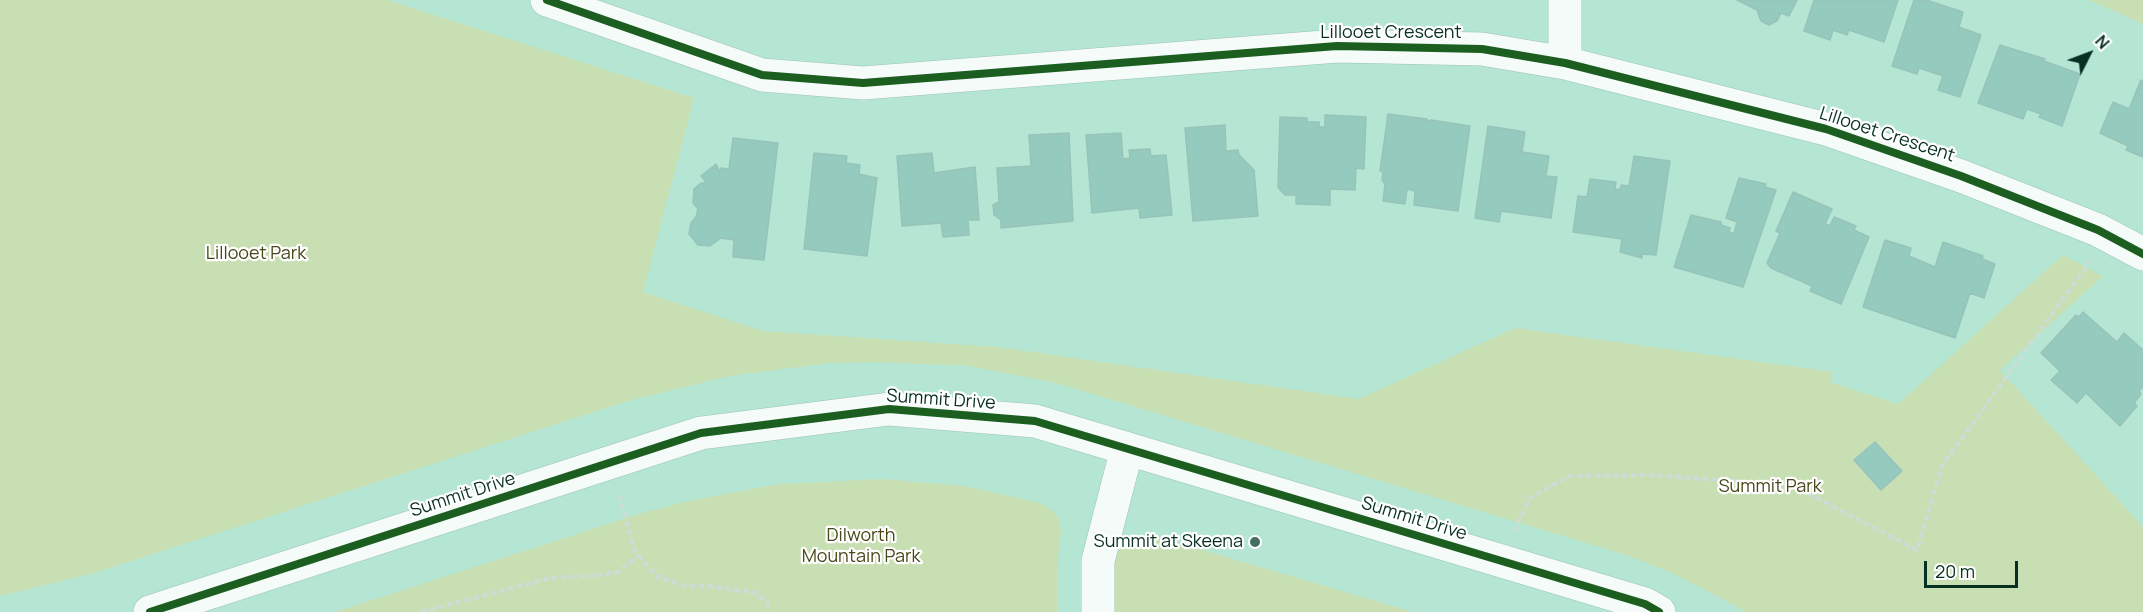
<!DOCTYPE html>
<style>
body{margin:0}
#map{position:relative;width:2143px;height:612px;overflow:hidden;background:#b5e6d3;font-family:Manrope,sans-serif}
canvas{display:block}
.north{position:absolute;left:2059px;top:24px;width:60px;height:60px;-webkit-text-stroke:4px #fff;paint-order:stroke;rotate:48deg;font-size:16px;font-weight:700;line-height:24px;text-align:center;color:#072f22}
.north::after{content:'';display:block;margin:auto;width:21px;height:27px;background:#072f22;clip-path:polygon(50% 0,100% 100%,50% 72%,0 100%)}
.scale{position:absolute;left:1924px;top:561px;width:94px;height:27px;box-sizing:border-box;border:3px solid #072f22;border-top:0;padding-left:8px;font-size:18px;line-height:21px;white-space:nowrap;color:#072f22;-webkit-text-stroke:4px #fff;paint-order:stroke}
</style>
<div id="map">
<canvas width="2143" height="612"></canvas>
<div class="north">N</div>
<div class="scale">20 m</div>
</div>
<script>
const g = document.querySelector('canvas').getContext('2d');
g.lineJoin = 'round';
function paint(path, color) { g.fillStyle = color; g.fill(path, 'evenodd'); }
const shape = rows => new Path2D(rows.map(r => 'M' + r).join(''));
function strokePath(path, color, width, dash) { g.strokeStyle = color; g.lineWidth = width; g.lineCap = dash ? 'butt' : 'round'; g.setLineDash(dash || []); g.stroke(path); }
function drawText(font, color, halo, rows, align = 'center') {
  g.font = font + ' Manrope,sans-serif'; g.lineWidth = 4.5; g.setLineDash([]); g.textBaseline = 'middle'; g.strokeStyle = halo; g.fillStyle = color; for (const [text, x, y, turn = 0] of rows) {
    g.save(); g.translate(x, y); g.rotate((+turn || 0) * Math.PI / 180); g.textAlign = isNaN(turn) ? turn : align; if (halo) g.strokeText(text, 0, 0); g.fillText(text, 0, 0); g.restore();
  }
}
const green = shape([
 [0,0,387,0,694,98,643,292,763,331,997,347,1359,399,1515,328,1833,372,1830,382,1898,404,2063,255,2103,276,2000,370,2143,527,2143,612,1747,612,1672,573,1626,555,1056,383,969,366,877,362,829,363,730,376,628,401,94,573,0,596],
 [2089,0,2143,0,2143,24],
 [882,479,964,486,1040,503,1051,509,1059,519,1061,531,1057,569,1057,612,335,612,642,513,688,501,779,484],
 [1153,537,1162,538,1413,612,1111,612,1115,553,1126,542]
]);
const building = shape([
 [1737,0,1797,0,1789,16,1781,13,1777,21,1769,25,1761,21,1757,10,1737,0],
 [1814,0,1898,0,1884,42,1849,30,1847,35,1833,30,1830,40,1804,31,1814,0],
 [1914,0,1926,0,1963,12,1959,27,1981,35,1960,97,1938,90,1943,76,1919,68,1917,74,1892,66,1914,0],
 [2000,45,2045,59,2044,61,2080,74,2062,126,2039,117,2041,114,2027,109,2023,119,1978,103,2000,45],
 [2141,80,2143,81,2143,157,2126,150,2128,146,2100,133,2113,102,2129,109,2141,80],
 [1388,114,1427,119,1426,122,1431,120,1470,126,1458,211,1414,205,1415,191,1407,189,1405,204,1383,201,1385,184,1382,180,1383,172,1380,171,1388,114],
 [1325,115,1366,117,1364,169,1356,168,1355,190,1330,189,1330,205,1296,204,1296,195,1285,195,1278,187,1280,117,1307,118,1307,122,1319,122,1319,127,1325,127,1325,115],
 [1225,125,1226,151,1238,150,1239,155,1254,170,1258,216,1193,221,1185,128,1225,125],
 [1488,126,1525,132,1522,152,1549,156,1546,176,1557,177,1551,218,1501,211,1499,222,1475,218,1488,126],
 [1069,133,1073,221,1001,228,1001,220,994,215,993,205,999,202,997,168,1031,166,1029,135,1069,133],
 [1121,133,1123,159,1130,158,1129,150,1150,149,1151,156,1166,155,1172,215,1140,218,1139,208,1092,213,1086,135,1121,133],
 [733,138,778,143,764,260,733,257,734,240,721,238,710,246,698,245,689,234,691,223,696,217,698,209,693,203,694,189,701,183,707,183,701,176,716,164,720,172,721,168,729,169,733,138],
 [814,153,847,156,846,163,860,165,859,174,877,178,867,256,804,249,814,153],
 [932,153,934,173,975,167,979,220,968,220,969,235,943,237,941,223,902,226,897,156,932,153],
 [1634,156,1670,161,1656,255,1642,254,1642,258,1620,252,1622,239,1573,232,1578,196,1587,197,1590,179,1616,182,1615,189,1620,190,1621,185,1629,186,1634,156],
 [1739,178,1766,184,1765,187,1776,190,1743,287,1674,267,1691,215,1721,222,1721,225,1730,228,1729,232,1734,234,1737,222,1726,218,1739,178],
 [1793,192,1832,209,1825,224,1830,226,1834,217,1856,226,1854,230,1869,237,1841,304,1810,291,1812,286,1771,268,1767,263,1780,233,1776,231,1793,192],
 [1885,240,1911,248,1909,256,1935,267,1943,242,1983,256,1982,259,1995,264,1984,298,1970,293,1955,338,1863,307,1885,240],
 [2083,312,2117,342,2124,333,2143,350,2143,386,2139,391,2141,394,2134,403,2137,406,2120,426,2086,393,2077,403,2051,380,2060,371,2041,353,2076,315,2079,317,2083,312],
 [1875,442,1902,471,1881,490,1854,460,1875,442]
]);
const path = shape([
 [619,495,635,551,656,576,684,586,708,586,756,593,768,603,768,612],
 [1514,532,1530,498,1569,476,1649,475,1792,485,1917,550,1942,466,2091,260],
 [421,612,550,578,594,576,618,572,638,556]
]);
const minor = shape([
 [547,0,762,75,863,83,1337,46,1482,49,1565,63,1826,129,1961,176,2098,230,2143,254],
 [1565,63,1565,0],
 [1098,612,1098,561,1127,449]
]);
const tertiary = shape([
 [150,612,701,433,889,409,1035,421,1645,604,1659,612]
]);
const cycleway = shape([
 [547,0,762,75,863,83,1337,46,1482,49,1565,63,1826,129,1961,176,2098,230,2143,254],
 [150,612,701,433,889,409,1035,421,1645,604,1659,612]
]);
const markers = [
 [1255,542,6,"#446f60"]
];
const streetNames = [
 ["Lillooet Crescent",1391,33],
 ["Lillooet Crescent",1887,135,18],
 ["Summit Drive",941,400,4],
 ["Summit Drive",463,495,-18],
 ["Summit Drive",1414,519,17]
];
const parkNames = [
 ["Lillooet Park",256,254],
 ["Summit Park",1770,487],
 ["Dilworth",861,536],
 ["Mountain Park",861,557]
];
const poiNames = [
 ["Summit at Skeena",1243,542]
];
paint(green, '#c8deb3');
paint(building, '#95cabf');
strokePath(building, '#98c3b9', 1.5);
strokePath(minor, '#9bc2b3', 34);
strokePath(tertiary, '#9bc2b3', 34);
strokePath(path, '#ccddd6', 4, [6, 3]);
strokePath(minor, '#f4fbf8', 33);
strokePath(tertiary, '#f4fbf8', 33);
strokePath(cycleway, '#1b5e20', 8);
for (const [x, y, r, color] of markers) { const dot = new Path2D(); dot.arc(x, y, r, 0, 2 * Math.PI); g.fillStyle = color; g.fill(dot); strokePath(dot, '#fff', 2); }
drawText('18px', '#072f22', '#fff', streetNames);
drawText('18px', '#49481b', '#fff', parkNames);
drawText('18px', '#072f22', '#fff', poiNames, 'right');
</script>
